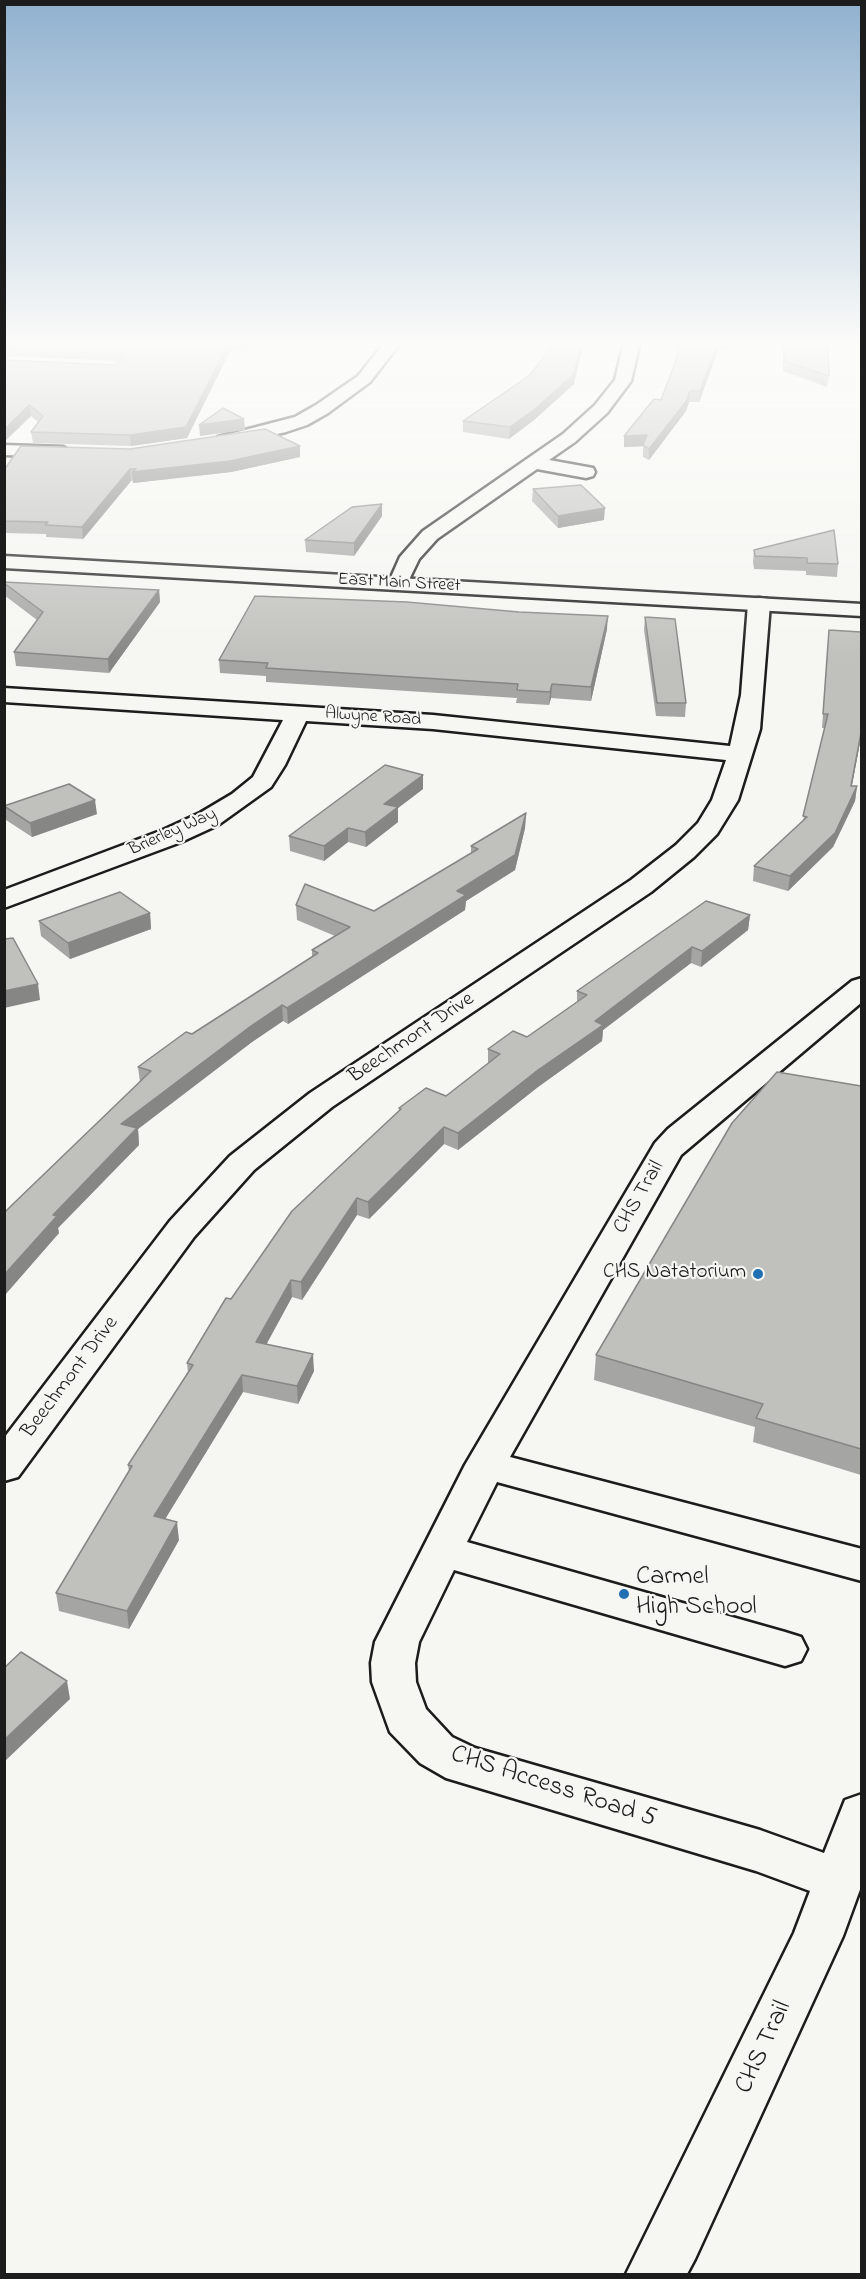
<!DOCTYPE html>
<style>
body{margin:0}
#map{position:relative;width:866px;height:2279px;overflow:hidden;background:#f6f6f2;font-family:"Indie Flower",sans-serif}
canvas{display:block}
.frame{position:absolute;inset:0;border:6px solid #1c1c1c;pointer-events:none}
</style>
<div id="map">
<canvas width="866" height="2279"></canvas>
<div class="frame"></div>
</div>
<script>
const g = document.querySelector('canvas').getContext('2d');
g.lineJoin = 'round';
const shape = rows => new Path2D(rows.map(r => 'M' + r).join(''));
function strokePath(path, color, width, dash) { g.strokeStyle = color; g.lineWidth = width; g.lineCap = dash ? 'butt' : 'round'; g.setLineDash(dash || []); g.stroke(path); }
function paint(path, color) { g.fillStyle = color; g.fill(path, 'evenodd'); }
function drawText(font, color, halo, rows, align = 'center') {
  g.font = font + ' "Indie Flower",sans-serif'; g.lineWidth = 4.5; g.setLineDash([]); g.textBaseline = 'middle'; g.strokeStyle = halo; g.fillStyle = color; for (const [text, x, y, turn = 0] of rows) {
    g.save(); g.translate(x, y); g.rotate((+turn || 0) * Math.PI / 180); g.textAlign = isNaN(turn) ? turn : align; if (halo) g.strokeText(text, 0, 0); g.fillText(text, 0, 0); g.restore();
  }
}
const minor = shape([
 [385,342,401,342,370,382,328,413,307,425,286,432,224,446,215,441,218,437,295,417,316,405,358,376,385,342],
 [624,342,640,342,631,381,607,413,575,442,549,460,593,468,595,472,593,476,586,478,537,469,437,539,419,559,405,588,391,588,388,584,400,557,423,531,563,434,595,405,615,380,624,342],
 [4,445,63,447,72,452,63,457,4,455,4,445],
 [759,598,767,599,770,604,760,729,738,800,717,834,694,857,651,892,332,1107,254,1170,194,1237,18,1477,4,1481,4,1438,170,1221,230,1156,310,1093,631,880,676,845,698,823,712,800,726,760,433,729,306,721,285,765,271,787,218,825,181,842,4,908,4,890,163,830,200,813,232,794,253,777,283,720,4,702,4,688,433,715,730,746,741,695,748,604,751,599,759,598],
 [862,978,862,1002,681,1155,510,1457,862,1549,862,1581,497,1482,467,1542,785,1632,801,1637,807,1649,801,1661,785,1666,454,1570,419,1642,415,1663,416,1682,426,1709,452,1737,475,1748,760,1830,824,1853,845,1800,862,1794,862,1884,843,1936,695,2259,687,2274,626,2274,794,1933,810,1891,756,1871,446,1778,420,1763,390,1732,372,1682,371,1663,375,1642,465,1465,655,1143,668,1129,852,981,862,978]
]);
const major = shape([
 [4,556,862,604,862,616,4,568,4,556]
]);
const wall = shape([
 [4,342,273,342,230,351,187,438,131,446,33,443,31,432,38,422,31,416,4,442,4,360,115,365,118,362,116,361,4,356],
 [680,342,729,342,728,352,719,348,699,402,689,402,686,411,649,460,643,457,643,446,624,447,624,436,661,400,675,363],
 [783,342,828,342,829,376,827,387,783,371],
 [574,384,534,420,509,439,463,432,463,421],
 [300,457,231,472,133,483,133,481,131,481,83,539,46,537,46,534,4,533,4,470],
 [533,489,604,520,558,528,532,501],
 [382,516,354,556,306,552,305,540],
 [754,550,838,564,837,577,806,575,806,571,754,569,753,562],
 [4,582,159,590,160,602,109,673,16,666,14,652,37,620,4,595],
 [645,617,686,703,685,717,656,716,644,630],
 [607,629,591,701,551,698,549,705,516,703,517,698,266,682,266,676,220,673,219,660],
 [829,630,861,737,852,786,857,786,855,801,833,847,788,891,753,881,754,866,803,821,825,728,822,728],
 [423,789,398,808,398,822,366,847,348,842,324,861,290,851,289,836],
 [4,806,97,814,32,837,6,820],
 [526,813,525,828,515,870,466,901,465,910,288,1024,283,1021,252,1042,138,1129,139,1145,58,1228,59,1233,4,1296,4,1213,140,1082,138,1067,192,1034,312,957,312,950,335,936,297,920,296,905,374,911,471,853,471,846],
 [150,913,151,929,70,959,41,936,39,921],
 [750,915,748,930,701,967,691,963,603,1030,602,1041,538,1087,458,1150,444,1144,369,1219,357,1215,302,1300,292,1297,266,1344,314,1371,298,1404,243,1392,165,1519,179,1540,129,1629,59,1611,56,1593,129,1472,128,1465,188,1373,187,1363,231,1299,399,1111,399,1108,446,1096,488,1064,488,1049,527,1037,577,1002,577,991],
 [861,1086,861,1475,753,1442,755,1427,594,1380,596,1355]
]);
const shadedWall = shape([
 [229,342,273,342,230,351,187,438,131,446,130,435],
 [582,342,584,342,574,384,534,420,509,439,510,427],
 [718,342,719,342,719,348,699,402,700,391],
 [690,391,689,402,686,411,649,460,649,449],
 [29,405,31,416,4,442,4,430],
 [244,419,245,430,200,436,199,425],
 [647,435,647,446,624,447,624,436],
 [300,446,300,457,231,472,133,483,132,472],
 [130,469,131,481,83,539,82,527],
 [382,504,382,516,354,556,354,543],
 [605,508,604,520,558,528,558,516],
 [159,590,160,602,109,673,108,659],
 [608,616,607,629,591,701,591,687],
 [552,684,551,698,549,705,550,692],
 [861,733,861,737,849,800,851,786],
 [423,775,423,789,398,808,398,822,366,847,365,832,384,804],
 [857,786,855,801,833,847,788,891,790,876],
 [95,800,97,814,32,837,30,823],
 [526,813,525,828,515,870,466,901,465,910,288,1024,287,1008,457,891],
 [348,828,348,842,324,861,324,846],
 [150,913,151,929,70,959,68,943],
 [750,915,748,930,701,967,702,951],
 [692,947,691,963,603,1030,602,1041,538,1087,458,1150,458,1133,595,1021],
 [38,984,40,1000,4,1008,4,991],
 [282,1005,283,1021,252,1042,138,1129,139,1145,58,1228,59,1233,4,1296,4,1275,53,1215,121,1124,251,1026],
 [444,1127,444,1144,369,1219,368,1202],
 [357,1198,357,1215,302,1300,301,1282],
 [291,1280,292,1297,258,1360,256,1342],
 [313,1354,314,1371,298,1404,297,1386],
 [242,1375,243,1392,156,1534,154,1516],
 [177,1522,179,1540,129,1629,127,1611],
 [67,1681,70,1699,4,1762,4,1740]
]);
const building = shape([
 [4,342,229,342,186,427,130,435,31,432,43,416,29,405,4,430,4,360,115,365,125,357,115,351,4,346,4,342],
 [555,342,582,342,574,374,535,409,510,427,463,421,530,375,555,342],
 [680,342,718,342,700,391,690,391,687,400,649,449,643,445,647,435,624,436,654,399,661,400,675,363,680,342],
 [784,342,828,342,829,376,784,361,784,342],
 [223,408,244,419,199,425,223,408],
 [265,429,300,446,230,461,132,472,136,469,130,469,82,527,45,525,48,522,4,521,4,470,21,446,130,449,265,429],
 [581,485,605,508,558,516,533,489,581,485],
 [382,504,354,543,305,540,352,507,382,504],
 [834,530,838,564,807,563,807,558,755,556,754,550,834,530],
 [4,582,159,590,108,659,14,652,43,612,4,583,4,582],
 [255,596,407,602,519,612,608,616,591,687,552,684,550,692,517,690,518,684,266,668,268,663,219,660,255,596],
 [645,617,675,619,686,703,657,703,645,617],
 [829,630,861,632,861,733,851,786,857,786,835,833,790,876,754,866,807,817,803,816,828,714,823,714,829,630],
 [385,765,423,775,384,804,398,807,365,832,348,828,324,846,289,836,385,765],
 [69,784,95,800,30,823,4,806,69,784],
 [526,813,515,855,457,891,466,895,287,1008,282,1005,251,1026,121,1124,137,1128,53,1215,57,1216,4,1275,4,1213,12,1205,151,1071,138,1067,186,1032,192,1034,318,953,312,950,350,927,296,905,305,884,374,911,478,849,471,846,526,813],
 [120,892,150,913,68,943,39,921,120,892],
 [706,901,750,915,702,951,692,947,595,1021,603,1025,538,1070,458,1133,444,1127,368,1202,357,1198,301,1282,291,1280,256,1342,313,1354,297,1386,242,1375,154,1516,177,1522,127,1611,56,1593,132,1466,128,1465,193,1365,187,1363,226,1298,231,1299,292,1211,401,1109,399,1108,426,1088,446,1096,500,1054,488,1049,513,1031,527,1037,587,995,577,991,706,901],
 [13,938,38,984,4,991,4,939,13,938],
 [777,1072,861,1086,861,1449,756,1418,763,1404,596,1355,732,1123,777,1072],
 [21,1652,67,1681,4,1740,4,1668,21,1652]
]);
const markers = [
 [758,1274,6,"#1f6fb2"],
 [624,1594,6,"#1f6fb2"]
];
const farStreetnames = [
 ["East Main Street",399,584,3],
 ["Alwyne Road",373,718,4],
 ["Brierley Way",173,833,-24]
];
const streetNames = [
 ["Beechmont Drive",412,1039,-34],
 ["CHS Trail",640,1198,-60],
 ["Beechmont Drive",71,1378,-53]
];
const poiNames = [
 ["CHS Natatorium",746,1274]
];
const nearPoinames = [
 ["Carmel",636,1579],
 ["High School",636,1609]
];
const nearStreetnames = [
 ["CHS Access Road 5",553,1788,18],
 ["CHS Trail",765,2048,-65]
];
strokePath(minor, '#1c1c1c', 5);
strokePath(major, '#1c1c1c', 5);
paint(minor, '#f6f6f2');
paint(major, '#f6f6f2');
paint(wall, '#a5a5a3');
paint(shadedWall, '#868684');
paint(building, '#c0c0bd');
strokePath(building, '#868684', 1.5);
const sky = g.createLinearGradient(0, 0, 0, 661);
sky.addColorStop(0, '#90b1cf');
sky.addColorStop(0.52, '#fbfbf9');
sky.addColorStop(1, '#fbfbf900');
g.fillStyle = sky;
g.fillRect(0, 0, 866, 661);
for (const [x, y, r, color] of markers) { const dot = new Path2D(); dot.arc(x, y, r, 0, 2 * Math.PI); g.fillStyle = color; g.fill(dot); strokePath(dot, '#f6f6f2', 2); }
drawText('18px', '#1c1c1c', '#f6f6f2', farStreetnames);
drawText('21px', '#1c1c1c', '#f6f6f2', streetNames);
drawText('21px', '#1c1c1c', '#f6f6f2', poiNames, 'right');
drawText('26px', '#1c1c1c', '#f6f6f2', nearPoinames, 'left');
drawText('26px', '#1c1c1c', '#f6f6f2', nearStreetnames);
</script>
